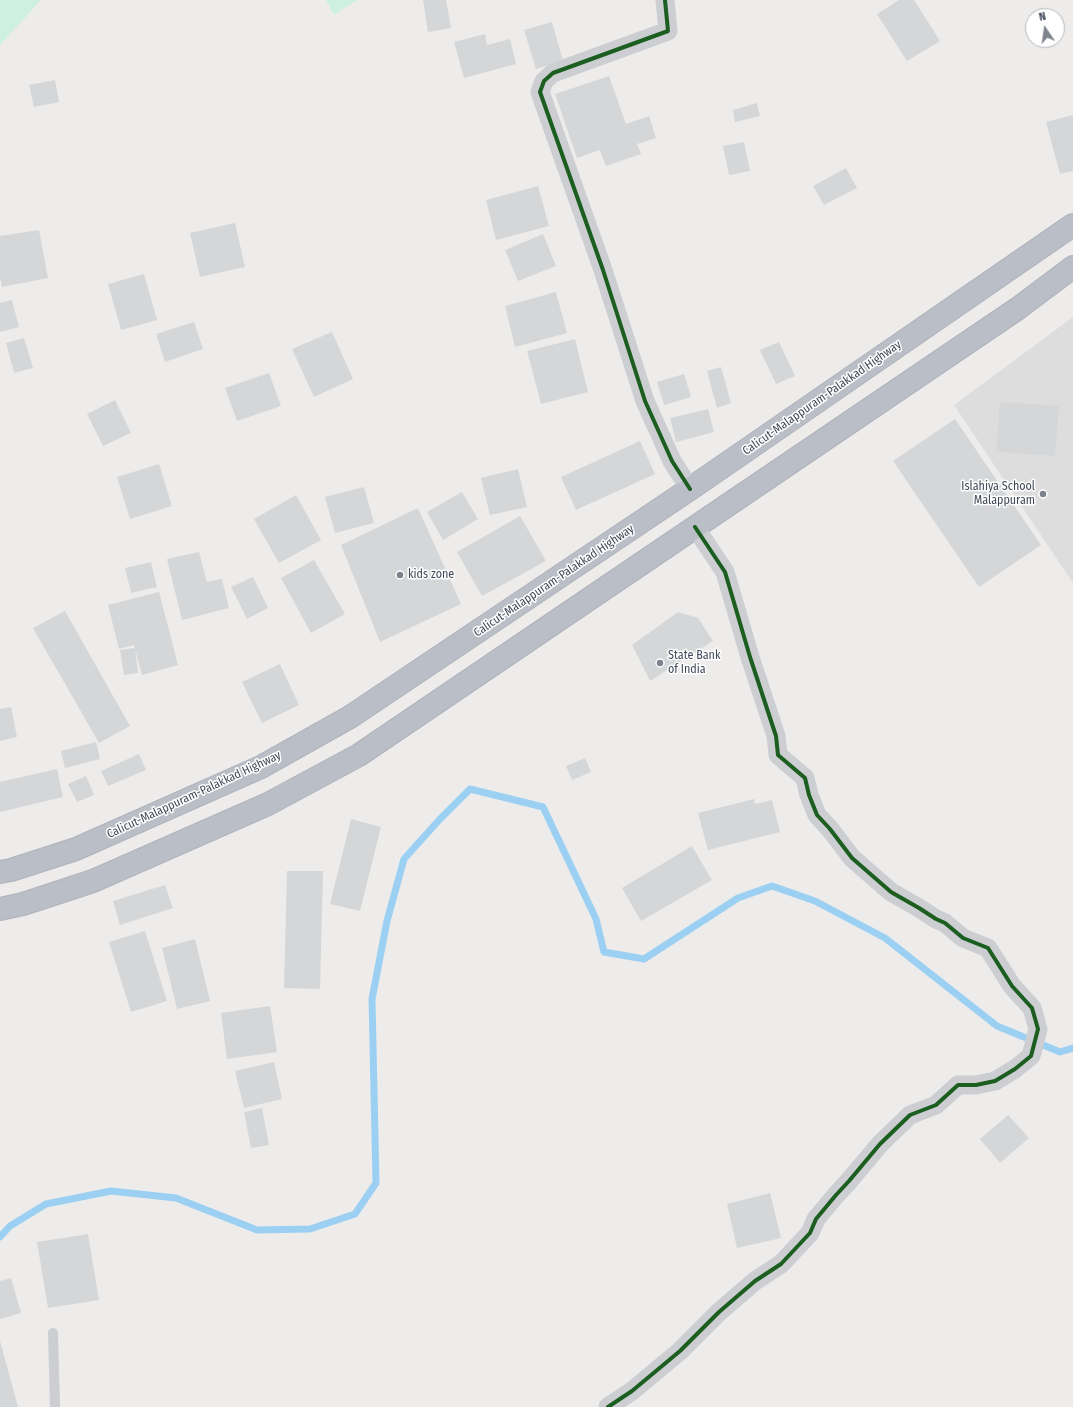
<!DOCTYPE html>
<style>
body{margin:0}
#map{position:relative;width:1073px;height:1407px;overflow:hidden;background:#edeceb;font-family:"Fira Sans Condensed",sans-serif}
canvas{display:block}
.north{position:absolute;left:1025px;top:8px;width:40px;height:40px;box-sizing:border-box;background:#fff;border:1px solid #b3b7bd;border-radius:50%;rotate:347deg;font-size:11px;font-weight:700;line-height:16px;text-align:center;color:#424a5a}
.north::after{content:'';display:block;margin:auto;width:14px;height:18px;background:#7e838d;clip-path:polygon(50% 0,100% 100%,50% 72%,0 100%)}
</style>
<div id="map">
<canvas width="1073" height="1407"></canvas>
<div class="north">N</div>
</div>
<script>
const g = document.querySelector('canvas').getContext('2d');
g.lineJoin = 'round';
function paint(path, color) { g.fillStyle = color; g.fill(path, 'evenodd'); }
const shape = rows => new Path2D(rows.map(r => 'M' + r).join(''));
function strokePath(path, color, width, dash) { g.strokeStyle = color; g.lineWidth = width; g.lineCap = dash ? 'butt' : 'round'; g.setLineDash(dash || []); g.stroke(path); }
function drawText(font, color, halo, rows, align = 'center') {
  g.font = font + ' "Fira Sans Condensed",sans-serif'; g.lineWidth = 3; g.setLineDash([]); g.textBaseline = 'middle'; g.strokeStyle = halo; g.fillStyle = color; for (const [text, x, y, turn = 0] of rows) {
    g.save(); g.translate(x, y); g.rotate((+turn || 0) * Math.PI / 180); g.textAlign = isNaN(turn) ? turn : align; if (halo) g.strokeText(text, 0, 0); g.fillText(text, 0, 0); g.restore();
  }
}
const education = shape([
 [1073,317,1073,583,954,405]
]);
const green = shape([
 [0,0,41,0,0,45],
 [326,0,357,0,334,15]
]);
const stream = shape([
 [0,1237,10,1226,46,1204,111,1191,176,1198,257,1230,310,1229,355,1214,376,1183,372,999,387,921,404,859,440,819,470,789,543,807,596,919,604,952,644,959,738,898,772,886,815,901,885,938,997,1026,1060,1052,1073,1048]
]);
const building = shape([
 [423,0,446,0,451,28,428,32],
 [899,0,914,0,940,41,907,61,877,14],
 [552,22,563,61,536,69,524,30],
 [485,34,487,45,510,39,516,64,464,78,454,42],
 [609,76,626,124,649,116,656,138,637,144,641,154,606,166,600,150,577,158,555,94],
 [55,80,59,102,34,107,29,85],
 [757,103,760,116,735,122,733,110],
 [1073,115,1073,171,1060,174,1046,122],
 [744,142,750,171,729,175,723,146],
 [846,168,857,188,824,205,813,186],
 [538,186,549,226,496,240,486,200],
 [235,223,245,267,200,277,190,233],
 [39,230,48,278,2,287,0,277,0,236],
 [543,234,556,266,518,281,505,250],
 [144,274,157,320,121,330,108,284],
 [556,292,567,333,515,347,505,306],
 [12,300,19,327,0,332,0,303],
 [194,322,203,349,165,362,156,334],
 [332,332,353,379,314,397,292,349],
 [24,338,33,368,14,373,6,343],
 [575,339,588,392,541,404,527,351],
 [779,342,795,376,776,384,760,350],
 [721,367,731,403,717,408,707,371],
 [269,373,281,406,237,421,225,388],
 [684,374,691,397,664,405,657,382],
 [115,400,131,433,103,446,87,414],
 [1000,402,1059,406,1055,456,996,452],
 [708,409,714,432,676,442,670,418],
 [955,419,1041,545,979,587,893,461],
 [640,441,655,474,576,510,561,477],
 [159,464,172,506,130,519,117,477],
 [518,469,527,507,490,515,481,478],
 [364,487,374,523,335,533,325,497],
 [462,492,478,519,443,540,427,512],
 [296,495,321,540,279,563,254,519],
 [418,508,461,604,380,642,341,545],
 [520,516,546,561,482,596,457,552],
 [199,552,207,582,222,579,229,608,182,620,167,559],
 [314,560,345,614,311,633,281,578],
 [151,562,157,587,131,593,125,568],
 [253,577,268,608,247,619,231,587],
 [159,592,178,665,142,675,134,645,119,649,108,605],
 [65,611,130,726,99,743,33,628],
 [678,612,698,618,713,641,650,681,632,645],
 [135,648,138,673,124,675,120,650],
 [280,664,299,705,262,723,242,682],
 [11,707,17,737,0,741,0,709],
 [96,742,100,759,65,768,61,751],
 [139,754,146,770,108,786,101,771],
 [585,758,591,772,572,780,566,766],
 [57,769,63,797,0,812,0,782],
 [86,776,94,795,77,802,68,784],
 [754,799,755,804,772,800,780,832,708,850,698,813],
 [351,819,381,827,360,911,330,904],
 [692,846,712,880,641,921,622,888],
 [287,871,323,871,320,989,284,988],
 [165,885,173,908,120,925,113,901],
 [145,931,167,1001,131,1012,109,942],
 [195,939,210,1001,177,1009,162,948],
 [270,1006,277,1052,227,1059,221,1013],
 [274,1062,282,1099,244,1108,235,1071],
 [262,1108,269,1145,251,1148,244,1112],
 [1008,1115,1029,1138,1000,1163,980,1139],
 [770,1193,781,1238,737,1248,727,1204],
 [88,1234,99,1300,48,1308,37,1242],
 [11,1278,21,1313,0,1319,0,1281],
 [0,1341,18,1407,0,1407]
]);
const lane = shape([
 [53,1333,55,1407]
]);
const street = shape([
 [665,0,668,31,553,73,544,81,540,92,603,270,645,401,672,461,690,489],
 [608,1407,632,1391,680,1351,719,1312,755,1281,781,1264,810,1233,816,1219,836,1195,849,1181,880,1144,910,1115,936,1105,958,1085,976,1085,995,1081,1015,1069,1031,1056,1038,1029,1032,1008,1012,986,988,948,963,938,945,923,936,919,919,908,891,892,852,858,830,829,817,815,809,795,805,778,778,755,776,736,750,657,725,572,695,527]
]);
const highway = shape([
 [0,872,11,870,76,849,261,767,350,717,690,489,1073,225],
 [0,909,23,904,93,881,268,804,359,755,1017,309,1073,267]
]);
const cycleway = shape([
 [665,0,668,31,553,73,544,81,540,92,603,270,645,401,672,461,690,489],
 [608,1407,632,1391,680,1351,719,1312,755,1281,781,1264,810,1233,816,1219,836,1195,849,1181,880,1144,910,1115,936,1105,958,1085,976,1085,995,1081,1015,1069,1031,1056,1038,1029,1032,1008,1012,986,988,948,963,938,945,923,936,919,919,908,891,892,852,858,830,829,817,815,809,795,805,778,778,755,776,736,750,657,725,572,695,527]
]);
const markers = [
 [1043,494,4,"#7e838d"],
 [400,575,4,"#7e838d"],
 [660,663,4,"#7e838d"]
];
const streetNames = [
 ["Calicut-Malappuram-Palakkad Highway",822,398,-35],
 ["Calicut-Malappuram-Palakkad Highway",554,581,-34],
 ["Calicut-Malappuram-Palakkad Highway",194,795,-25]
];
const poiNames = [
 ["Islahiya School",1035,487,"right"],
 ["Malappuram",1035,501,"right"],
 ["kids zone",408,575],
 ["State Bank",668,656],
 ["of India",668,670]
];
paint(education, '#deddde');
paint(green, '#cdf0e0');
strokePath(stream, '#9cd0f3', 7);
paint(building, '#d5d6d8');
strokePath(highway, '#b0b3bc', 24);
strokePath(lane, '#ccced2', 10);
strokePath(street, '#ccced2', 19);
strokePath(highway, '#babec6', 22);
strokePath(cycleway, '#1b5e20', 4);
for (const [x, y, r, color] of markers) { const dot = new Path2D(); dot.arc(x, y, r, 0, 2 * Math.PI); g.fillStyle = color; g.fill(dot); strokePath(dot, '#fff', 1.5); }
drawText('12px', '#424a5a', '#fff', streetNames);
drawText('12px', '#424a5a', '#fff', poiNames, 'left');
</script>
